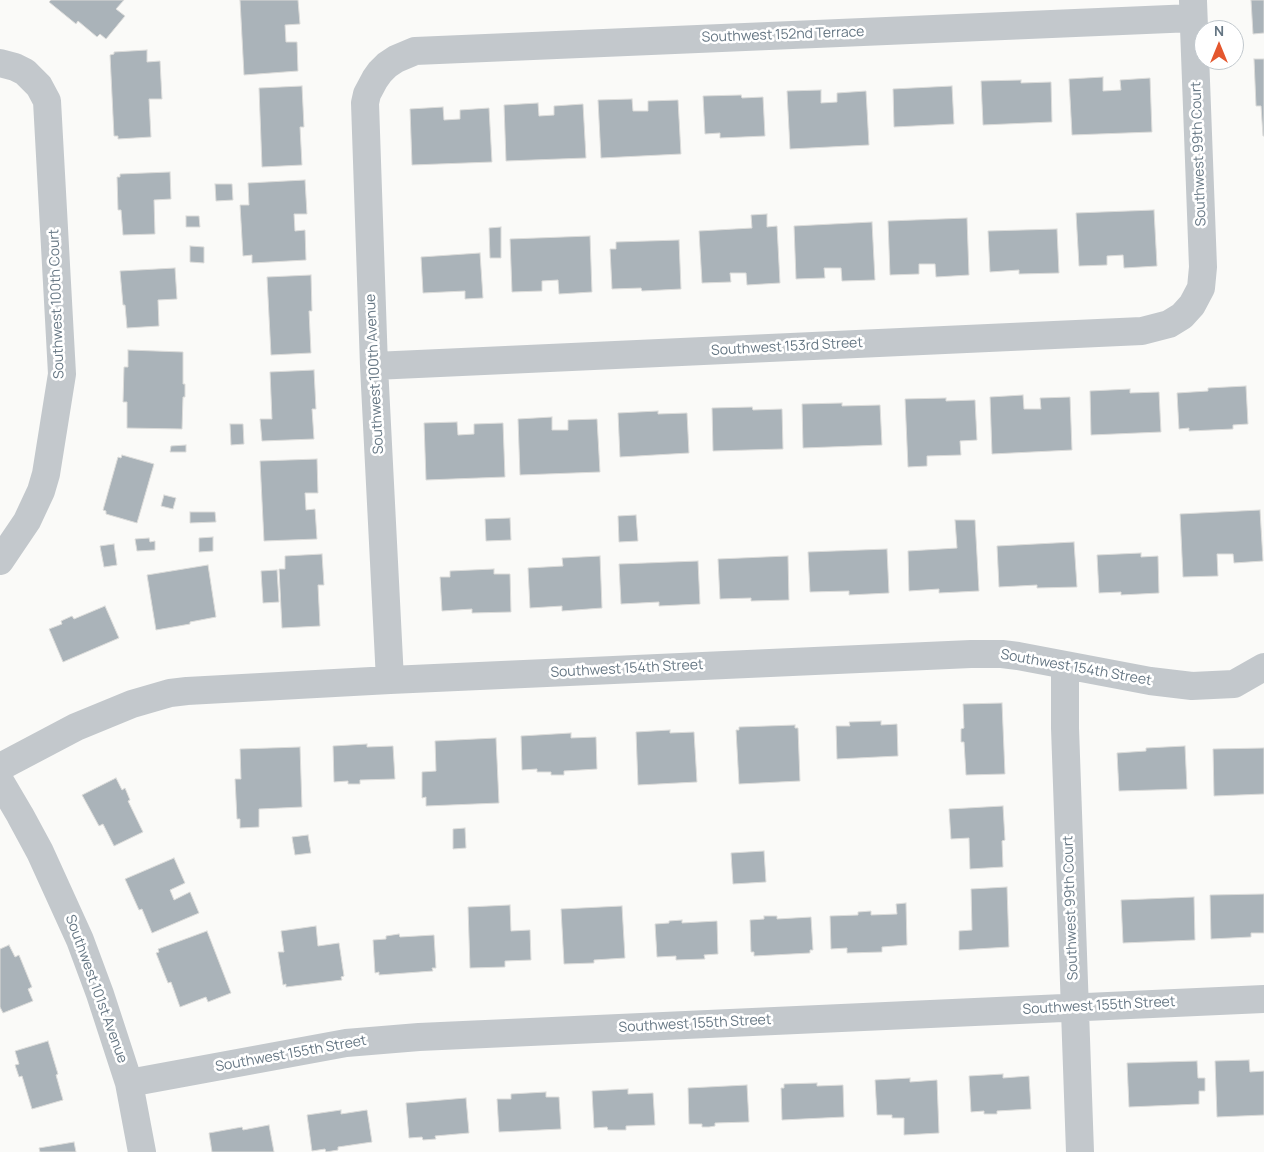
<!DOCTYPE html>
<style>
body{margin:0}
#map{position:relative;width:1264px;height:1152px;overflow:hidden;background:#fafaf8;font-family:Manrope,sans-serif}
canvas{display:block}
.north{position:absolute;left:1194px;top:20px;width:50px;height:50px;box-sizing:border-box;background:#fff;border:1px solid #c1c8cd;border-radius:50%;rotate:0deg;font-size:14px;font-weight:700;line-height:20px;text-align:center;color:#657683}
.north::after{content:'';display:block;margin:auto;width:18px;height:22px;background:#e4572e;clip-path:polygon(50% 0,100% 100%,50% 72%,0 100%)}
</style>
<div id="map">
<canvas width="1264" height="1152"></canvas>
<div class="north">N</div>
</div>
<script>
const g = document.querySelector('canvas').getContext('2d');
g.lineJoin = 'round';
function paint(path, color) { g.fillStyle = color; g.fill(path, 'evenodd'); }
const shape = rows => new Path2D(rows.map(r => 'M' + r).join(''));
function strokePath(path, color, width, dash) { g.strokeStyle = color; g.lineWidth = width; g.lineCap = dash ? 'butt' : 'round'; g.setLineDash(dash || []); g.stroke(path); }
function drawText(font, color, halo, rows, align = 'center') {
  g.font = font + ' Manrope,sans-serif'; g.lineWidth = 5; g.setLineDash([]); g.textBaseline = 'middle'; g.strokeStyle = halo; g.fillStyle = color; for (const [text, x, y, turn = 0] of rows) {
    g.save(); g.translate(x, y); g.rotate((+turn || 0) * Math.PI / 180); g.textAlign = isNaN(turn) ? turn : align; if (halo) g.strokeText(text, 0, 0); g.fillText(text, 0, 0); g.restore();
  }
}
const building = shape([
 [51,0,124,0,116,9,125,16,106,39,100,34,97,37,78,21,76,24,49,2,51,0],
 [240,0,298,0,300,24,285,25,286,42,297,42,298,71,244,75,240,0],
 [1251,0,1264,0,1264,33,1253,34,1251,0],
 [147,50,147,62,160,61,162,99,149,99,151,137,118,139,118,136,114,136,110,55,114,54,114,52,147,50],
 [1254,59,1264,59,1264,136,1263,136,1261,106,1256,106,1254,59],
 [1103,77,1103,91,1121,90,1120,80,1150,78,1152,132,1072,135,1069,79,1103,77],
 [1021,80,1021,83,1051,82,1052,122,983,125,981,81,1021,80],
 [302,86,304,127,300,127,302,165,262,167,259,88,302,86],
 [952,86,954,124,894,127,893,89,952,86],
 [821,90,821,103,837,102,837,93,866,91,869,145,790,149,787,91,821,90],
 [741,95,742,98,763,97,765,136,720,138,720,133,705,134,703,96,741,95],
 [632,99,633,111,648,111,648,101,678,100,681,154,601,158,598,100,632,99],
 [538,103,539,116,554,115,554,106,583,104,586,158,506,161,504,105,538,103],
 [443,107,444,120,460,119,460,110,489,108,492,162,412,165,410,109,443,107],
 [170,172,171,199,154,200,155,234,123,235,121,210,118,210,117,177,120,177,120,174,170,172],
 [305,180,307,214,294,214,295,231,305,230,306,260,252,263,252,255,243,256,240,205,249,205,248,183,305,180],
 [215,184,232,184,233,200,216,201,215,184],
 [1154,210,1157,266,1124,268,1123,255,1107,256,1107,265,1079,266,1076,213,1154,210],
 [767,214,767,227,777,226,780,283,747,285,746,273,730,273,731,282,702,283,699,231,752,228,751,215,767,214],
 [186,216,199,216,200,227,186,227,186,216],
 [967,218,969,275,936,277,935,264,919,264,919,274,890,275,888,221,967,218],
 [872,222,875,280,842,281,841,268,824,268,825,278,796,279,794,226,872,222],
 [501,227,501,258,490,258,489,228,501,227],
 [1057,229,1059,273,1019,274,1019,270,990,272,988,231,1057,229],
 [590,236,592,292,559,294,558,280,542,281,542,291,512,292,510,239,590,236],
 [679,240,681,289,642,291,641,288,612,289,610,249,616,249,616,242,679,240],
 [190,246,204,247,204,263,190,262,190,246],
 [480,253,483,298,465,299,465,291,423,293,421,257,480,253],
 [175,268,177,299,158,300,159,326,127,328,125,305,123,305,120,271,175,268],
 [311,275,312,311,309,311,311,353,271,355,267,277,311,275],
 [128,350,183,352,183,384,185,384,185,397,183,397,182,429,127,428,127,402,123,402,124,367,128,367,128,350],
 [314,370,316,409,312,409,314,439,262,441,260,419,272,419,270,372,314,370],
 [1246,386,1248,424,1233,425,1233,429,1189,431,1189,428,1179,429,1177,393,1208,391,1208,388,1246,386],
 [1130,389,1130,393,1159,392,1161,432,1091,435,1090,391,1130,389],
 [1023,395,1024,409,1041,409,1040,398,1070,397,1072,450,992,454,990,397,1023,395],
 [946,398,946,401,975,400,977,440,960,441,961,455,927,456,927,466,908,467,905,399,946,398],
 [842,403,842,406,880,405,882,445,803,448,802,404,842,403],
 [752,407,753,410,782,409,783,449,713,451,712,408,752,407],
 [658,411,658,414,687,413,689,453,620,457,618,413,658,411],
 [552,417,552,430,568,430,568,420,597,419,600,472,520,475,518,419,552,417],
 [457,422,458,435,474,434,474,424,503,423,505,477,426,480,424,423,457,422],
 [230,424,243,424,244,444,231,445,230,424],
 [186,445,186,452,170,452,171,446,186,445],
 [122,455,154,464,137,523,106,514,106,511,103,510,118,457,121,458,122,455],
 [317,459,318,493,305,493,306,510,315,509,317,539,264,541,260,461,317,459],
 [164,495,176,498,173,509,161,506,164,495],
 [1260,510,1263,561,1234,563,1233,554,1217,554,1218,576,1183,577,1180,514,1260,510],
 [190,512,215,512,216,522,190,523,190,512],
 [636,515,638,541,619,542,618,516,636,515],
 [510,518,511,540,486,541,485,519,510,518],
 [955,520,975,520,979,591,939,593,939,589,909,591,908,551,957,548,955,520],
 [213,537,213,551,199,552,199,538,213,537],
 [149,538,150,542,155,541,155,550,137,551,135,539,149,538],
 [1074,542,1077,587,1037,588,1037,585,999,587,997,546,1074,542],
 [114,544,117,565,104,567,100,546,114,544],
 [887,549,889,593,849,595,849,591,810,592,808,552,887,549],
 [1141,553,1141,557,1158,556,1159,593,1121,595,1121,592,1099,593,1097,555,1141,553],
 [322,554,324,585,318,585,320,626,282,628,279,569,285,569,285,556,322,554],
 [600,556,602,608,562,611,562,606,530,608,528,568,563,566,562,558,600,556],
 [788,556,789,600,751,601,751,598,720,599,718,559,788,556],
 [698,561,700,604,659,606,659,602,621,604,619,564,698,561],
 [208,565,216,617,190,622,190,624,156,630,147,575,208,565],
 [494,569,494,574,510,574,511,612,472,613,472,609,442,611,440,577,450,577,450,571,494,569],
 [277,570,279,602,263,603,261,571,277,570],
 [105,606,119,638,63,662,49,629,62,624,61,621,72,616,74,619,105,606],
 [1002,703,1005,774,966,775,964,742,961,742,961,729,964,728,963,704,1002,703],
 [881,721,881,725,897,724,898,756,837,759,836,726,850,726,849,722,881,721],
 [795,725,795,728,798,728,800,781,739,784,736,730,739,730,739,727,795,725],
 [670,730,670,733,694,732,697,782,638,785,636,732,670,730],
 [571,733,571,738,596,737,597,769,564,771,564,775,551,775,551,772,537,772,537,769,522,770,521,736,571,733],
 [496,738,499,803,426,806,426,797,422,798,422,772,436,771,435,741,496,738],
 [367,744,367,747,393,746,395,779,360,780,360,784,348,784,348,781,334,782,333,746,367,744],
 [1185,746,1187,789,1119,791,1117,753,1146,751,1146,748,1185,746],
 [300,747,302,807,259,809,259,827,240,828,240,819,237,819,235,779,241,779,240,749,300,747],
 [1264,748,1264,794,1214,796,1213,749,1264,748],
 [116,778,122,790,125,788,130,800,128,801,143,832,114,846,103,824,99,826,82,795,116,778],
 [1003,806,1005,840,1002,841,1003,867,970,869,969,838,951,839,949,809,1003,806],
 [465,828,466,848,453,849,453,829,465,828],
 [308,835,311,853,295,855,292,837,308,835],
 [764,851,766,882,733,884,731,853,764,851],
 [174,858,185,883,170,890,174,900,190,892,199,913,152,933,142,909,139,910,125,879,174,858],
 [1007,887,1009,947,959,950,959,931,972,930,971,889,1007,887],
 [1264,894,1264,933,1251,933,1251,937,1211,939,1210,895,1264,894],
 [1194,897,1195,940,1123,943,1121,900,1194,897],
 [906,903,907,945,882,947,882,952,847,953,847,948,831,949,830,916,858,915,858,912,871,911,871,915,897,914,896,904,906,903],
 [510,905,511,931,530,930,531,960,505,961,505,967,470,968,468,907,510,905],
 [622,906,625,958,594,960,594,963,564,964,561,909,622,906],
 [764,916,777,916,777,919,811,917,813,950,810,950,810,953,754,956,754,952,751,952,750,920,764,919,764,916],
 [682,920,682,923,717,921,718,954,704,955,705,959,676,960,676,956,657,957,655,924,669,923,669,921,682,920],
 [316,926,318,946,339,943,344,976,341,977,342,980,286,987,286,984,283,985,278,952,284,952,281,931,316,926],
 [207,931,231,993,208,1002,206,997,180,1007,171,982,168,983,156,953,159,952,158,949,207,931],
 [399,934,400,937,434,935,436,968,432,968,433,971,379,975,379,972,375,973,373,940,386,939,386,936,399,934],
 [9,945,15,957,19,955,32,987,28,989,33,1001,3,1013,0,1007,0,949,9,945],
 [48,1041,58,1074,56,1075,63,1100,32,1109,22,1076,19,1077,15,1065,19,1064,15,1051,48,1041],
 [1249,1060,1250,1072,1264,1071,1264,1115,1217,1117,1215,1061,1249,1060],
 [1197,1061,1198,1078,1205,1078,1205,1091,1199,1091,1199,1104,1129,1107,1127,1063,1197,1061],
 [1003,1074,1003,1078,1029,1076,1031,1109,997,1111,997,1114,984,1114,984,1111,971,1112,969,1076,1003,1074],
 [910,1078,910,1082,937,1080,939,1133,904,1135,904,1118,892,1118,892,1115,877,1115,875,1080,910,1078],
 [817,1083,817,1086,843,1085,844,1117,782,1120,781,1088,784,1088,784,1084,817,1083],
 [747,1085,749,1122,715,1123,715,1126,709,1127,702,1127,702,1124,689,1124,688,1088,747,1085],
 [628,1089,628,1094,653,1093,655,1125,626,1126,626,1130,608,1130,607,1127,594,1128,592,1091,628,1089],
 [546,1092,546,1097,559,1097,561,1129,499,1132,497,1099,511,1099,511,1094,546,1092],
 [466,1098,469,1133,435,1136,436,1139,423,1140,422,1137,409,1138,406,1103,466,1098],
 [341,1110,341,1114,367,1110,372,1142,338,1147,338,1150,326,1152,325,1149,312,1151,307,1115,341,1110],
 [269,1125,274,1152,212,1152,209,1133,242,1127,243,1130,269,1125],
 [74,1142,76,1152,40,1152,39,1148,74,1142]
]);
const minor = shape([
 [0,63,15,67,25,72,39,86,47,101,62,374,46,474,41,491,27,521,0,561],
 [374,366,1142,331,1169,324,1182,316,1192,305,1201,288,1203,267,1193,1],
 [1065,665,1065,728,1080,1152],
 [390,680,374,366,365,103,367,94,375,79,380,72,387,65,396,59,415,51,1193,18],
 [0,767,76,727,132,704,170,693,187,691,390,680,971,654,1002,654,1018,656,1150,681,1192,686,1234,684,1264,667],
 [0,781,20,815,40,852,80,940,100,994,129,1083,142,1152],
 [129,1083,346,1043,419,1037,1264,999]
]);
const streetNames = [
 ["Southwest 152nd Terrace",783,35,-2],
 ["Southwest 99th Court",1199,154,-92],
 ["Southwest 100th Court",57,304,-92],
 ["Southwest 153rd Street",787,347,-3],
 ["Southwest 100th Avenue",375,374,-93],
 ["Southwest 154th Street",1076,668,10],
 ["Southwest 154th Street",627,669,-3],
 ["Southwest 99th Court",1071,908,-92],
 ["Southwest 101st Avenue",96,989,70],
 ["Southwest 155th Street",1099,1006,-3],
 ["Southwest 155th Street",695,1024,-3],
 ["Southwest 155th Street",291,1054,-10]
];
paint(building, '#aab3b9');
strokePath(building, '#dcdcda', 1);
strokePath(minor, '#c3c8cc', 28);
drawText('14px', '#657683', '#fff', streetNames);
</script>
